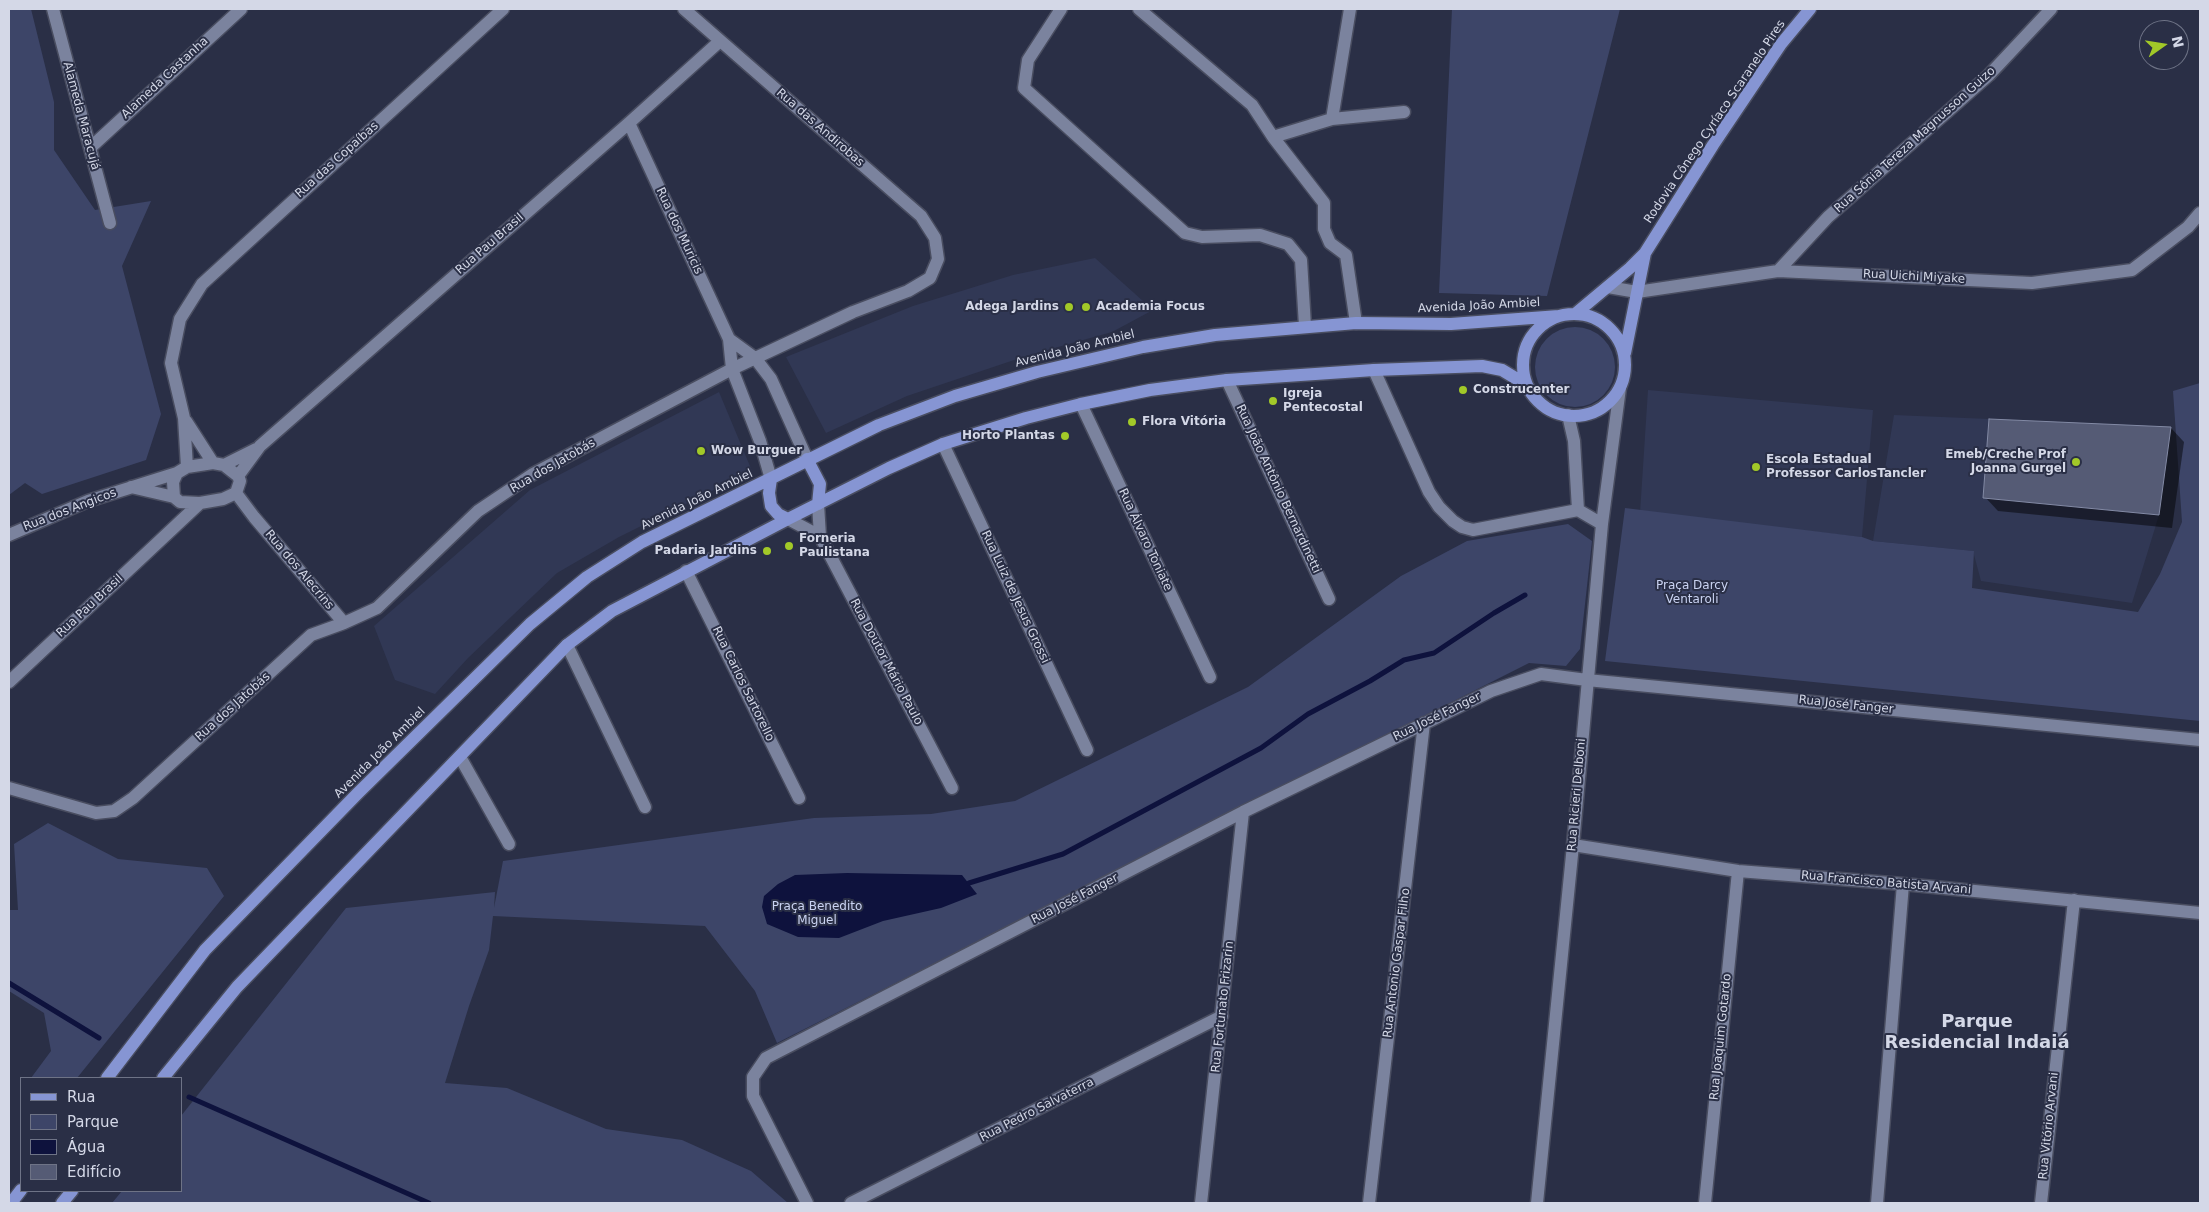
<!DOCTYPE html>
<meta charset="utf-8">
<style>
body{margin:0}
#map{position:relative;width:2209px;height:1212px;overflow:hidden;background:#2a2f46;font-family:"DejaVu Sans",sans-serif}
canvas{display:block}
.frame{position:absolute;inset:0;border:10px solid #d4d8e7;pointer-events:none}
.legend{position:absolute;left:20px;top:1077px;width:162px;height:115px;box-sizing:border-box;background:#2a2f46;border:1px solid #6e7386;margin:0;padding:6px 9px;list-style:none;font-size:15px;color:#d4d8e7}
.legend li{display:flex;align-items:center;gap:10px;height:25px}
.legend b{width:25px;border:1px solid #6e7386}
.north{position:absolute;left:2139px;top:20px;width:50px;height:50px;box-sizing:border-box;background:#2a2f46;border:1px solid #6e7386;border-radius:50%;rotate:77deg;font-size:14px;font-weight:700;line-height:20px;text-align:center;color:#d4d8e7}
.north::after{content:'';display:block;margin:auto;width:18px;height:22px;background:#a2c928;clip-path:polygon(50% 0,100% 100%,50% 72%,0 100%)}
</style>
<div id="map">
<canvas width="2209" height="1212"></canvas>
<div class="frame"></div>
<ul class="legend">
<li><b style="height:6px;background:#8695d3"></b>Rua</li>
<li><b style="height:14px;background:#3d4568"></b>Parque</li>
<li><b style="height:14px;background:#0e123d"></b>Água</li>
<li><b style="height:14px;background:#555b75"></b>Edifício</li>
</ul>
<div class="north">N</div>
</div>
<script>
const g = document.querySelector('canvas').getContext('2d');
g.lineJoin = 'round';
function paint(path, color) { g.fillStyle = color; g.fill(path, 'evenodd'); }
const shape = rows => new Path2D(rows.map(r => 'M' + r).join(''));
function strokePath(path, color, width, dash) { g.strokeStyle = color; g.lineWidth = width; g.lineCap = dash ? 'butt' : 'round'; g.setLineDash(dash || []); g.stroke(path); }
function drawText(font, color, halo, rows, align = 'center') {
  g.font = font + ' "DejaVu Sans",sans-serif'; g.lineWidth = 4; g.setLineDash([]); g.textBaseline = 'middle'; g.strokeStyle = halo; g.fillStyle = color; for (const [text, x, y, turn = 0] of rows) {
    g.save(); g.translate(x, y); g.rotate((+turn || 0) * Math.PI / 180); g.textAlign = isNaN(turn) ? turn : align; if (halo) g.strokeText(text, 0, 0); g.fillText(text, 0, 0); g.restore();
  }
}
const built = shape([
 [1095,258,1153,310,1112,332,1029,355,907,396,826,433,786,357,913,306,1013,275],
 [1648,390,1873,410,1862,537,1640,513],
 [719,392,752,471,619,537,557,573,468,658,435,694,395,680,374,626,530,490],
 [1894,415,1989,419,1983,497,2159,515,2132,603,1981,581,1973,551,1873,541]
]);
const green = shape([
 [9,9,31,9,54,102,54,150,95,210,151,201,122,266,161,414,146,460,42,494,25,483,9,495],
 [1452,9,1620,9,1547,296,1439,293],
 '1535 367a40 40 0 1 1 80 0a40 40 0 1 1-80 0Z',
 [2200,383,2200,721,1605,661,1625,508,1862,537,1873,541,1974,551,1972,588,2138,612,2160,574,2182,522,2173,391],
 [1568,524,1592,541,1580,649,1566,666,1529,663,777,1043,755,991,705,926,493,916,489,950,469,1006,445,1083,507,1088,606,1129,682,1140,751,1171,788,1203,112,1203,122,1191,181,1191,181,1116,346,908,495,892,494,908,503,861,814,818,931,814,1015,801,1248,687,1401,576,1467,541],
 [48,823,118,859,207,868,224,896,77,1078,31,1078,51,1051,44,1013,9,991,9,910,18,910,14,844]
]);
const water = shape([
 [847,873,962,875,977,894,941,908,883,921,839,938,798,937,767,924,762,907,764,896,778,884,795,875]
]);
const shadow = shape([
 [2171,428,2184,442,2172,528,1998,511,1985,497]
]);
const stream = shape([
 [969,883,1063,854,1261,748,1308,714,1370,681,1404,660,1434,653,1494,613,1525,595],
 [9,983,99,1038],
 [189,1097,429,1203]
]);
const building = shape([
 [1989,419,2171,427,2159,515,1983,498,1989,419]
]);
const minor = shape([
 [53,9,110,223],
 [1061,9,1028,60,1024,88,1185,233,1202,237,1260,235,1288,244,1301,260,1305,326],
 [1139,9,1252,105,1273,137,1324,203,1324,229,1330,243,1346,255,1356,323],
 [1332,119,1350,9],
 [629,123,729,339,732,369,760,441,771,479],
 [1273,137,1332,119,1404,112],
 [90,148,241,9],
 [1778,271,1828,217,1989,75,2051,9],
 [1608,287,1637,292,1778,271,2032,283,2132,270,2188,227,2200,213],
 [729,339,755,358,771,379,807,459],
 [1374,370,1429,492,1439,507,1453,521,1462,527,1473,530,1578,510,1602,524],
 [1227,380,1329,599],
 [1081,404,1210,677],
 [1568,415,1574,441,1578,510],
 [186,421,213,463],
 [943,444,1087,750],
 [213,463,224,465,238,476,240,481,236,493,223,499,200,503,180,502,174,497,173,482,177,473,187,467,213,463],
 [224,465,256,449],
 [187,467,184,418,171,363,180,319,202,284,503,9],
 [238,476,260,446,629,123,720,41],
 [131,487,174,497],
 [236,493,254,517,344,623],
 [818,504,820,536,952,788],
 [788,519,820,536],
 [9,535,88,501,177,473],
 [686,571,799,798],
 [567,645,645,807],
 [9,682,200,503],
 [460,757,509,844],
 [9,788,96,813,114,811,133,798,311,635,344,623,377,608,478,511,533,474,732,369,853,312,908,291,930,278,938,259,935,238,921,216,684,9],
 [1573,845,1738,871,1903,884,2200,913],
 [807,1203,753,1096,753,1077,766,1058,1243,812,1491,691,1541,674,1587,680,2200,740],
 [851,1203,1222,1016],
 [1201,1203,1243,812],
 [1369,1203,1424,723],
 [1537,1203,1573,845,1602,524,1620,388],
 [1705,1203,1738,871],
 [1877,1203,1903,884],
 [2041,1203,2074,900]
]);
const major = shape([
 [1575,314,1630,268,1645,253,1713,145,1781,44,1810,9],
 '1523 365a51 51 0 1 1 102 0a51 51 0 1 1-102 0Z',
 [1625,353,1645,253],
 [807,459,820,484,818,504],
 [771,479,769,493,771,506,778,514,788,519],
 [107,1078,205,950,358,793,530,624,587,577,642,542,879,425,955,396,1037,372,1143,347,1215,335,1356,323,1451,324,1559,316],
 [163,1078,237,987,567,645,612,611,788,519,889,468,943,444,1026,418,1081,404,1150,390,1227,380,1374,370,1482,366,1502,370,1527,385],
 [11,1203,21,1190],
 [62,1203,72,1191]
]);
const markers = [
 [1069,307,5,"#a2c928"],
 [1086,307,5,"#a2c928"],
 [1463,390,5,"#a2c928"],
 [1273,401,5,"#a2c928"],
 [1132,422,5,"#a2c928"],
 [1065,436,5,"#a2c928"],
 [701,451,5,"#a2c928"],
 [2076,462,5,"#a2c928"],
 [1756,467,5,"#a2c928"],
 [789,546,5,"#a2c928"],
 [767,551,5,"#a2c928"]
];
const streetNames = [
 ["Alameda Castanha",165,78,-43],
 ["Alameda Maracujá",81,116,75],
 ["Rodovia Cônego Cyríaco Scaranelo Pires",1715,122,-56],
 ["Rua das Andirobas",820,128,41],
 ["Rua Sônia Tereza Magnusson Guizo",1915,140,-42],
 ["Rua das Copaíbas",337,160,-42],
 ["Rua dos Muricis",679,231,65],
 ["Rua Pau Brasil",490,244,-41],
 ["Rua Uichi Miyake",1914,277,3],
 ["Avenida João Ambiel",1479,306,-3],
 ["Avenida João Ambiel",1075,349,-14],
 ["Rua dos Jatobás",553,466,-30],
 ["Rua João Antônio Bernardinetti",1278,489,65],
 ["Avenida João Ambiel",697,500,-26],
 ["Rua dos Angicos",70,510,-21],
 ["Rua Álvaro Toniate",1145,540,65],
 ["Rua dos Alecrins",299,570,50],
 ["Rua Luiz de Jesus Grossi",1015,597,65],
 ["Rua Pau Brasil",90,606,-43],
 ["Rua Doutor Mário Paulo",886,662,62],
 ["Rua Carlos Sartorello",743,684,64],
 ["Rua José Fanger",1846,705,6],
 ["Rua dos Jatobás",233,707,-42],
 ["Rua José Fanger",1437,717,-26],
 ["Avenida João Ambiel",380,753,-45],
 ["Rua Ricieri Delboni",1577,795,-85],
 ["Rua Francisco Batista Arvani",1886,883,5],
 ["Rua José Fanger",1075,899,-27],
 ["Rua Antonio Gaspar Filho",1397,963,-83],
 ["Rua Fortunato Frizarin",1223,1007,-84],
 ["Rua Joaquim Gotardo",1721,1037,-84],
 ["Rua Pedro Salvaterra",1037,1110,-27],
 ["Rua Vitório Arvani",2049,1126,-84]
];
const poiNames = [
 ["Adega Jardins",1059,307,"right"],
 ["Academia Focus",1096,307],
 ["Construcenter",1473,390],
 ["Igreja",1283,394],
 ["Pentecostal",1283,408],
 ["Flora Vitória",1142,422],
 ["Horto Plantas",1055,436,"right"],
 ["Wow Burguer",711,451],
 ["Emeb/Creche Prof",2066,455,"right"],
 ["Joanna Gurgel",2066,469,"right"],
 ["Escola Estadual",1766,460],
 ["Professor CarlosTancler",1766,474],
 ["Forneria",799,539],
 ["Paulistana",799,553],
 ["Padaria Jardins",757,551,"right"]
];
const parkNames = [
 ["Praça Darcy",1692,586],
 ["Ventaroli",1692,600],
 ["Praça Benedito",817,907],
 ["Miguel",817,921]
];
const districtNames = [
 ["Parque",1977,1022],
 ["Residencial Indaiá",1977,1043]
];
paint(built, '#313855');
paint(green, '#3d4568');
paint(water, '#0e123d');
paint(shadow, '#0007');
strokePath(stream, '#0e123d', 5);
paint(building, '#555b75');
strokePath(building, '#838aa5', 1);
strokePath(minor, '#494d60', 15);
strokePath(major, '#494d60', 15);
strokePath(minor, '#7b839e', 12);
strokePath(major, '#8695d3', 12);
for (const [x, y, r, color] of markers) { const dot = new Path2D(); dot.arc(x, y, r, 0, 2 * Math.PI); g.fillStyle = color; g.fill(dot); strokePath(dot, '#2a2f46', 2); }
drawText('12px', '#d4d8e7', '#2a2f46', streetNames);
drawText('bold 12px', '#d4d8e7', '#2a2f46', poiNames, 'left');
drawText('12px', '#cad3f2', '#2a2f46', parkNames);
drawText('bold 18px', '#d4d8e7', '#2a2f46', districtNames);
</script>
